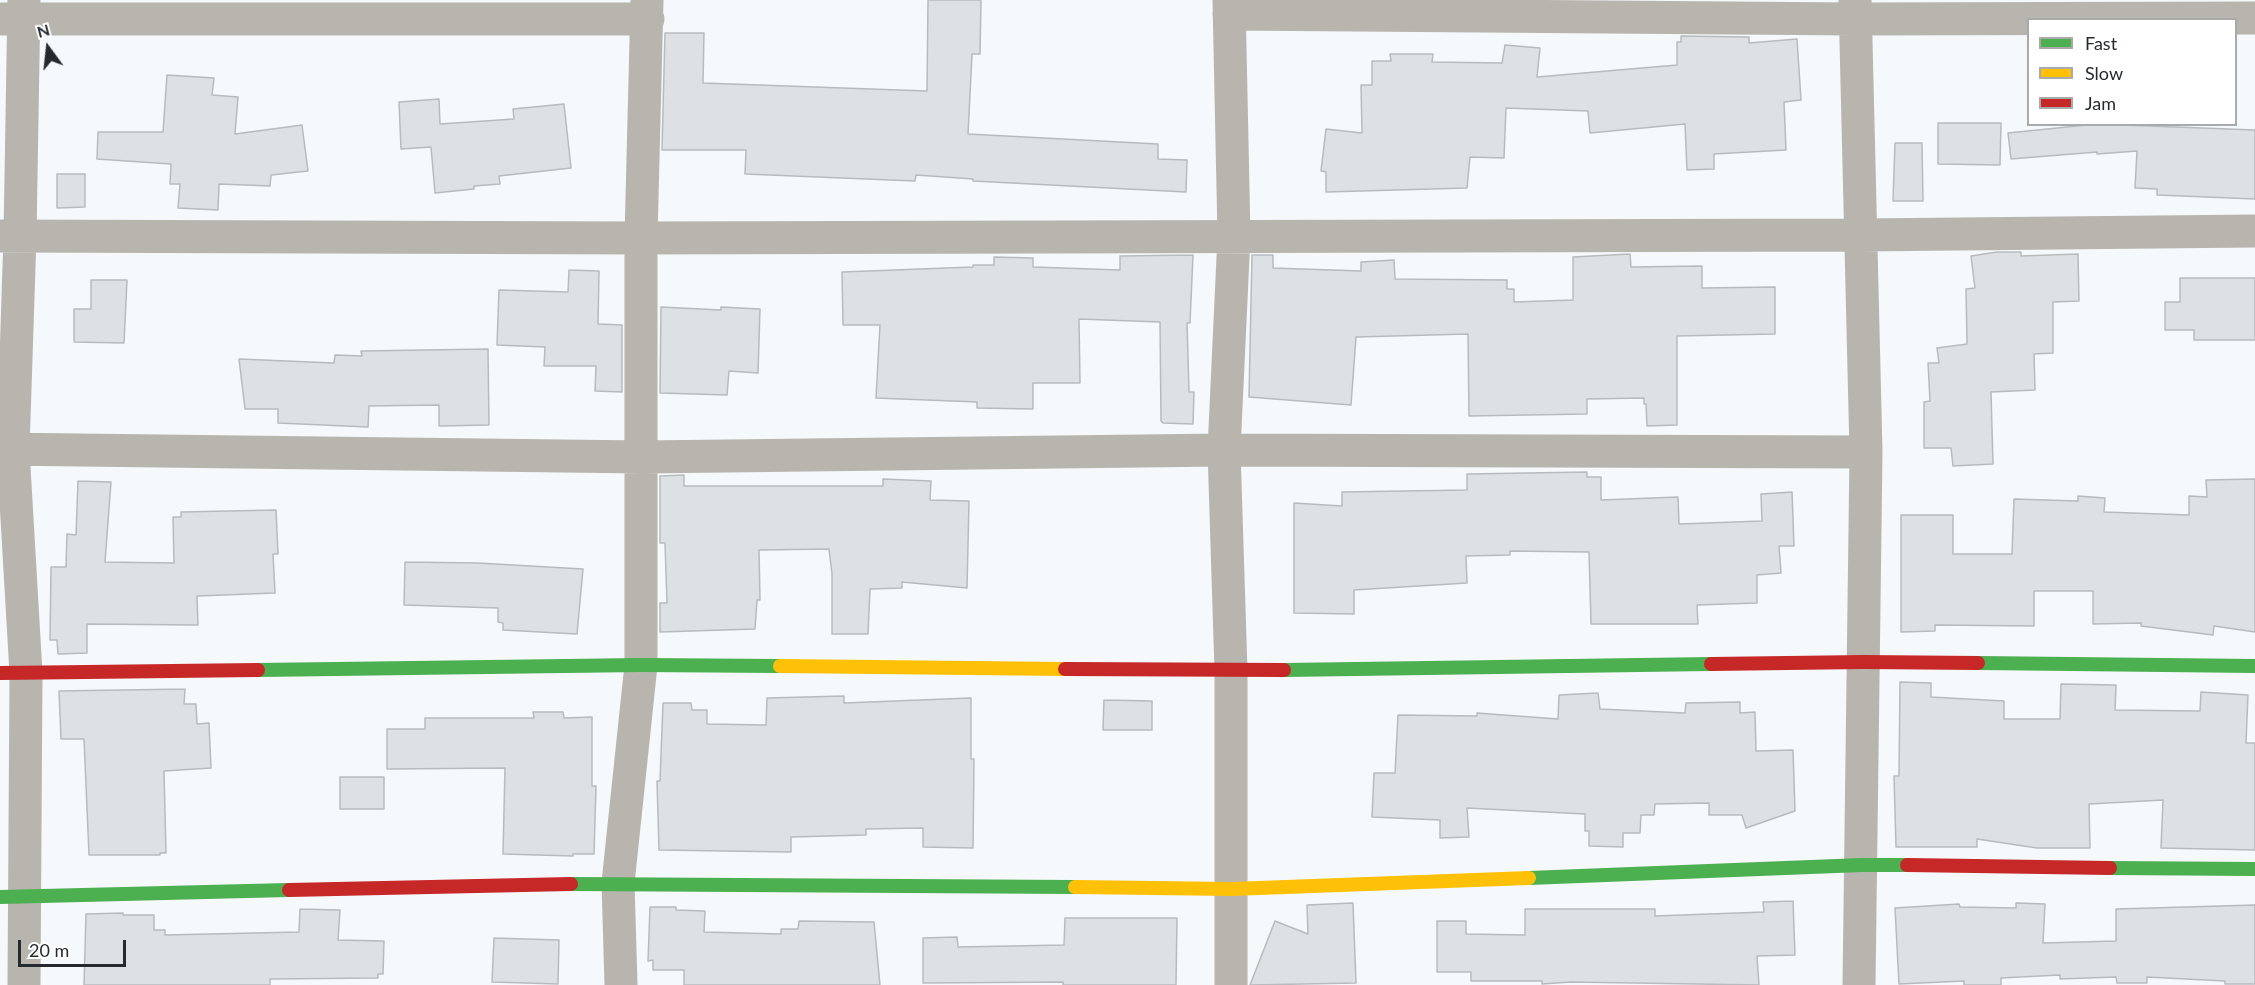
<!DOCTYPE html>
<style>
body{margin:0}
#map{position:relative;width:2255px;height:985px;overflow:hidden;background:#f5f9fc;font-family:Lato,sans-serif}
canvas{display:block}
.legend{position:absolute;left:2027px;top:18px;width:210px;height:108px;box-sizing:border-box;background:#fff;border:2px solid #a9aaab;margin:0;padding:8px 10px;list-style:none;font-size:18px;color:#272a2d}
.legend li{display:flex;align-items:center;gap:12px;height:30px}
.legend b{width:30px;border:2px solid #a9aaab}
.north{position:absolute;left:18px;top:18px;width:60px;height:60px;-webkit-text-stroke:4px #fff;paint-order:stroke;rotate:345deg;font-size:16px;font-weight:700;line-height:24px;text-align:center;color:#272a2d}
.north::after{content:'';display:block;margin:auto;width:21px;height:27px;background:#272a2d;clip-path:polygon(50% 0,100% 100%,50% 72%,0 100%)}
.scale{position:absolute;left:18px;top:940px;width:108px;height:27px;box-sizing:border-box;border:3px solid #272a2d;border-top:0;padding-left:8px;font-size:18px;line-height:21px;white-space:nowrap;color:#272a2d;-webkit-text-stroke:4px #fff;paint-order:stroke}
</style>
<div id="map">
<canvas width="2255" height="985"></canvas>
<ul class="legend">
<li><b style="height:8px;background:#4caf50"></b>Fast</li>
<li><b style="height:8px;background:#ffc107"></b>Slow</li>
<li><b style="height:8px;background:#c62828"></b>Jam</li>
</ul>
<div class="north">N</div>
<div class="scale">20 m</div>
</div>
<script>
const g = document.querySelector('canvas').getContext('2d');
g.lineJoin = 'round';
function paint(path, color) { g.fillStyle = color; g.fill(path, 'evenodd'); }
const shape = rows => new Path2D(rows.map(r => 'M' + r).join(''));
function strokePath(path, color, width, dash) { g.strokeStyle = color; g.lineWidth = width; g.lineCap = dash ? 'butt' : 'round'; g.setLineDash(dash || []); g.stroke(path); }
const building = shape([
 [928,0,981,0,980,54,972,54,968,134,1158,144,1158,159,1187,160,1186,192,973,181,973,179,916,175,915,181,745,174,746,150,662,150,665,33,704,33,703,83,927,91,928,0],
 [1681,36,1749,37,1749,43,1797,39,1801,100,1784,102,1786,150,1714,154,1714,169,1687,170,1685,124,1590,133,1588,111,1506,108,1504,158,1470,157,1467,188,1326,192,1326,172,1321,171,1326,129,1362,133,1361,85,1372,85,1372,61,1391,61,1390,54,1433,54,1432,62,1502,63,1505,45,1540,48,1537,77,1677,65,1677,42,1681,42,1681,36],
 [167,75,214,78,212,95,238,97,235,134,302,125,308,171,271,175,270,186,219,184,218,210,178,208,180,184,170,184,171,164,97,159,98,132,163,132,167,75],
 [439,99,440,124,514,119,513,109,564,104,571,168,499,176,500,184,474,186,474,189,435,193,431,147,401,149,399,102,439,99],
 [1938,123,2001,123,2000,165,1938,164,1938,123],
 [2096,124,2255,130,2255,199,2157,195,2157,189,2135,188,2137,151,2097,154,2097,152,2011,159,2008,133,2096,124],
 [1895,143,1922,143,1923,201,1893,201,1895,143],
 [57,174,85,174,85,207,57,208,57,174],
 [1997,252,2021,252,2021,256,2078,254,2079,301,2053,302,2053,353,2034,354,2035,390,1991,392,1993,464,1953,466,1951,448,1924,448,1924,402,1930,401,1928,363,1939,363,1937,348,1967,344,1966,289,1975,288,1971,256,1997,252],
 [1630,254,1631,267,1702,266,1702,288,1775,287,1775,334,1677,336,1677,425,1647,426,1646,404,1644,404,1644,398,1587,399,1587,414,1469,416,1468,334,1356,337,1351,405,1249,397,1252,255,1273,255,1273,268,1361,271,1361,262,1394,260,1395,279,1507,280,1507,289,1514,289,1514,302,1573,300,1573,257,1630,254],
 [1193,255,1190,323,1187,323,1189,392,1194,392,1193,424,1163,423,1161,421,1160,322,1079,319,1080,383,1033,383,1033,409,977,408,977,402,876,398,880,325,843,325,842,272,973,267,973,265,994,265,994,257,1033,258,1033,267,1120,270,1120,256,1193,255],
 [569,270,599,271,598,324,622,325,622,392,595,391,596,366,544,366,545,347,497,345,499,290,568,292,569,270],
 [2180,278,2255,278,2255,340,2194,340,2194,330,2165,330,2165,302,2180,302,2180,278],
 [91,280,127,280,124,343,74,342,74,309,91,309,91,280],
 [661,307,721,310,721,307,760,309,758,373,729,371,727,395,660,393,661,307],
 [488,349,489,425,439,426,439,405,369,406,368,427,278,423,278,409,245,409,239,359,334,363,335,355,362,356,361,351,488,349],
 [1587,472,1587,477,1601,477,1601,500,1678,497,1679,524,1762,521,1761,494,1792,492,1794,546,1779,546,1781,573,1757,575,1757,603,1697,605,1698,624,1591,624,1589,552,1510,551,1510,555,1466,556,1467,583,1354,590,1354,614,1294,613,1294,503,1342,506,1342,492,1467,490,1467,474,1587,472],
 [684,475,684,486,883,486,883,479,931,481,930,500,969,501,967,588,902,582,902,588,870,589,868,634,832,634,832,574,829,549,761,550,759,550,760,600,757,600,755,629,660,632,660,603,667,603,665,543,660,543,660,476,684,475],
 [2255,479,2255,632,2214,626,2213,635,2141,626,2141,623,2093,624,2093,591,2034,591,2034,626,1935,625,1935,631,1901,632,1901,515,1953,515,1953,554,2012,554,2014,499,2078,501,2078,496,2105,498,2104,512,2189,515,2189,496,2207,497,2206,480,2255,479],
 [78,481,111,482,105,562,174,563,173,517,181,517,181,512,276,510,278,554,273,554,275,593,197,596,198,625,87,624,87,653,58,654,57,640,50,640,51,567,66,567,67,534,76,535,78,481],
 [405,562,478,563,583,569,577,634,503,630,503,623,498,622,498,608,404,605,405,562],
 [1900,682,1931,683,1931,697,2004,701,2004,719,2060,719,2061,684,2116,685,2115,710,2200,711,2201,692,2248,695,2246,743,2255,743,2255,850,2161,848,2163,800,2089,804,2090,848,2037,848,1977,839,1977,847,1896,847,1894,776,1899,776,1900,682],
 [185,689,184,704,196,704,197,724,209,723,211,768,164,771,166,853,160,853,160,855,89,855,84,739,61,739,59,691,185,689],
 [1598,693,1600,709,1685,713,1686,703,1740,702,1740,713,1755,712,1756,751,1793,750,1795,811,1746,828,1742,815,1709,815,1709,803,1655,804,1654,815,1641,815,1640,833,1623,833,1623,847,1589,846,1589,831,1585,831,1585,814,1467,808,1469,837,1440,838,1440,820,1372,817,1374,773,1395,773,1398,715,1477,716,1477,713,1558,719,1559,695,1598,693],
 [844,696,844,703,971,698,971,759,974,759,973,848,923,847,923,828,866,829,866,835,791,837,791,852,659,850,657,781,660,781,663,703,691,703,692,710,707,710,707,724,766,725,767,698,844,696],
 [1104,700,1152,701,1152,730,1103,730,1104,700],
 [533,712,563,712,564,718,592,717,592,786,596,786,594,854,573,854,573,856,503,854,505,768,387,769,387,729,425,729,425,718,534,718,533,712],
 [340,777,384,777,384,809,340,809,340,777],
 [1793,901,1795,955,1757,956,1759,985,1571,982,1542,984,1542,981,1471,981,1471,972,1437,972,1437,921,1466,921,1466,934,1525,935,1525,909,1655,909,1655,916,1764,912,1763,902,1793,901],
 [1353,903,1356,983,1250,985,1275,921,1308,934,1307,905,1353,903],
 [2016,903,2045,904,2043,943,2116,941,2116,909,2255,905,2255,984,2225,984,2225,981,2147,977,2147,983,2117,983,2116,977,2060,979,2060,975,2001,978,2001,985,1964,985,1964,981,1899,984,1895,908,1959,904,1960,907,2016,908,2016,903],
 [650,907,676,907,676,910,705,911,704,932,781,934,781,929,798,929,799,921,874,922,880,985,684,985,684,970,653,970,653,960,648,961,650,907],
 [300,909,340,910,338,940,384,941,383,974,378,974,378,978,270,979,270,985,84,985,86,914,123,913,123,915,154,915,154,930,165,930,165,935,299,932,300,909],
 [1065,918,1177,918,1176,985,1063,985,1063,982,923,983,923,938,957,937,958,947,1064,945,1065,918],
 [494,938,559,940,558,984,492,982,494,938]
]);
const street = shape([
 [24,0,20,236,13,450,26,673,24,985],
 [1229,0,1234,236,1224,450,1231,671,1231,985],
 [1855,0,1866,452,1859,985],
 [1229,14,1856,19,2255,18],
 [0,19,648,19],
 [0,236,641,238,1861,235,2255,231],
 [0,449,643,457,1224,450,1866,452],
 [621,985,618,883,641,665,641,238,647,0]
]);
const fast = shape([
 [1978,663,2255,666],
 [258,670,641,665,780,666],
 [1284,670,1711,664],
 [2110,868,2255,869],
 [1529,878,1862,865,1907,865],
 [571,884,1075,887],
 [0,897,289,890]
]);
const slow = shape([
 [780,666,1065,669],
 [1075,887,1232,889,1529,878]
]);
const jam = shape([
 [1711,664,1864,662,1978,663],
 [1065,669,1284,670],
 [0,673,258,670],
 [1907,865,2110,868],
 [289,890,571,884]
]);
paint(building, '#dee1e4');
strokePath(building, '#b8bbbe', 1.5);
strokePath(street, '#b7b5ae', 33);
strokePath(fast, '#4caf50', 14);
strokePath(slow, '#ffc107', 14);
strokePath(jam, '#c62828', 14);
</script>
